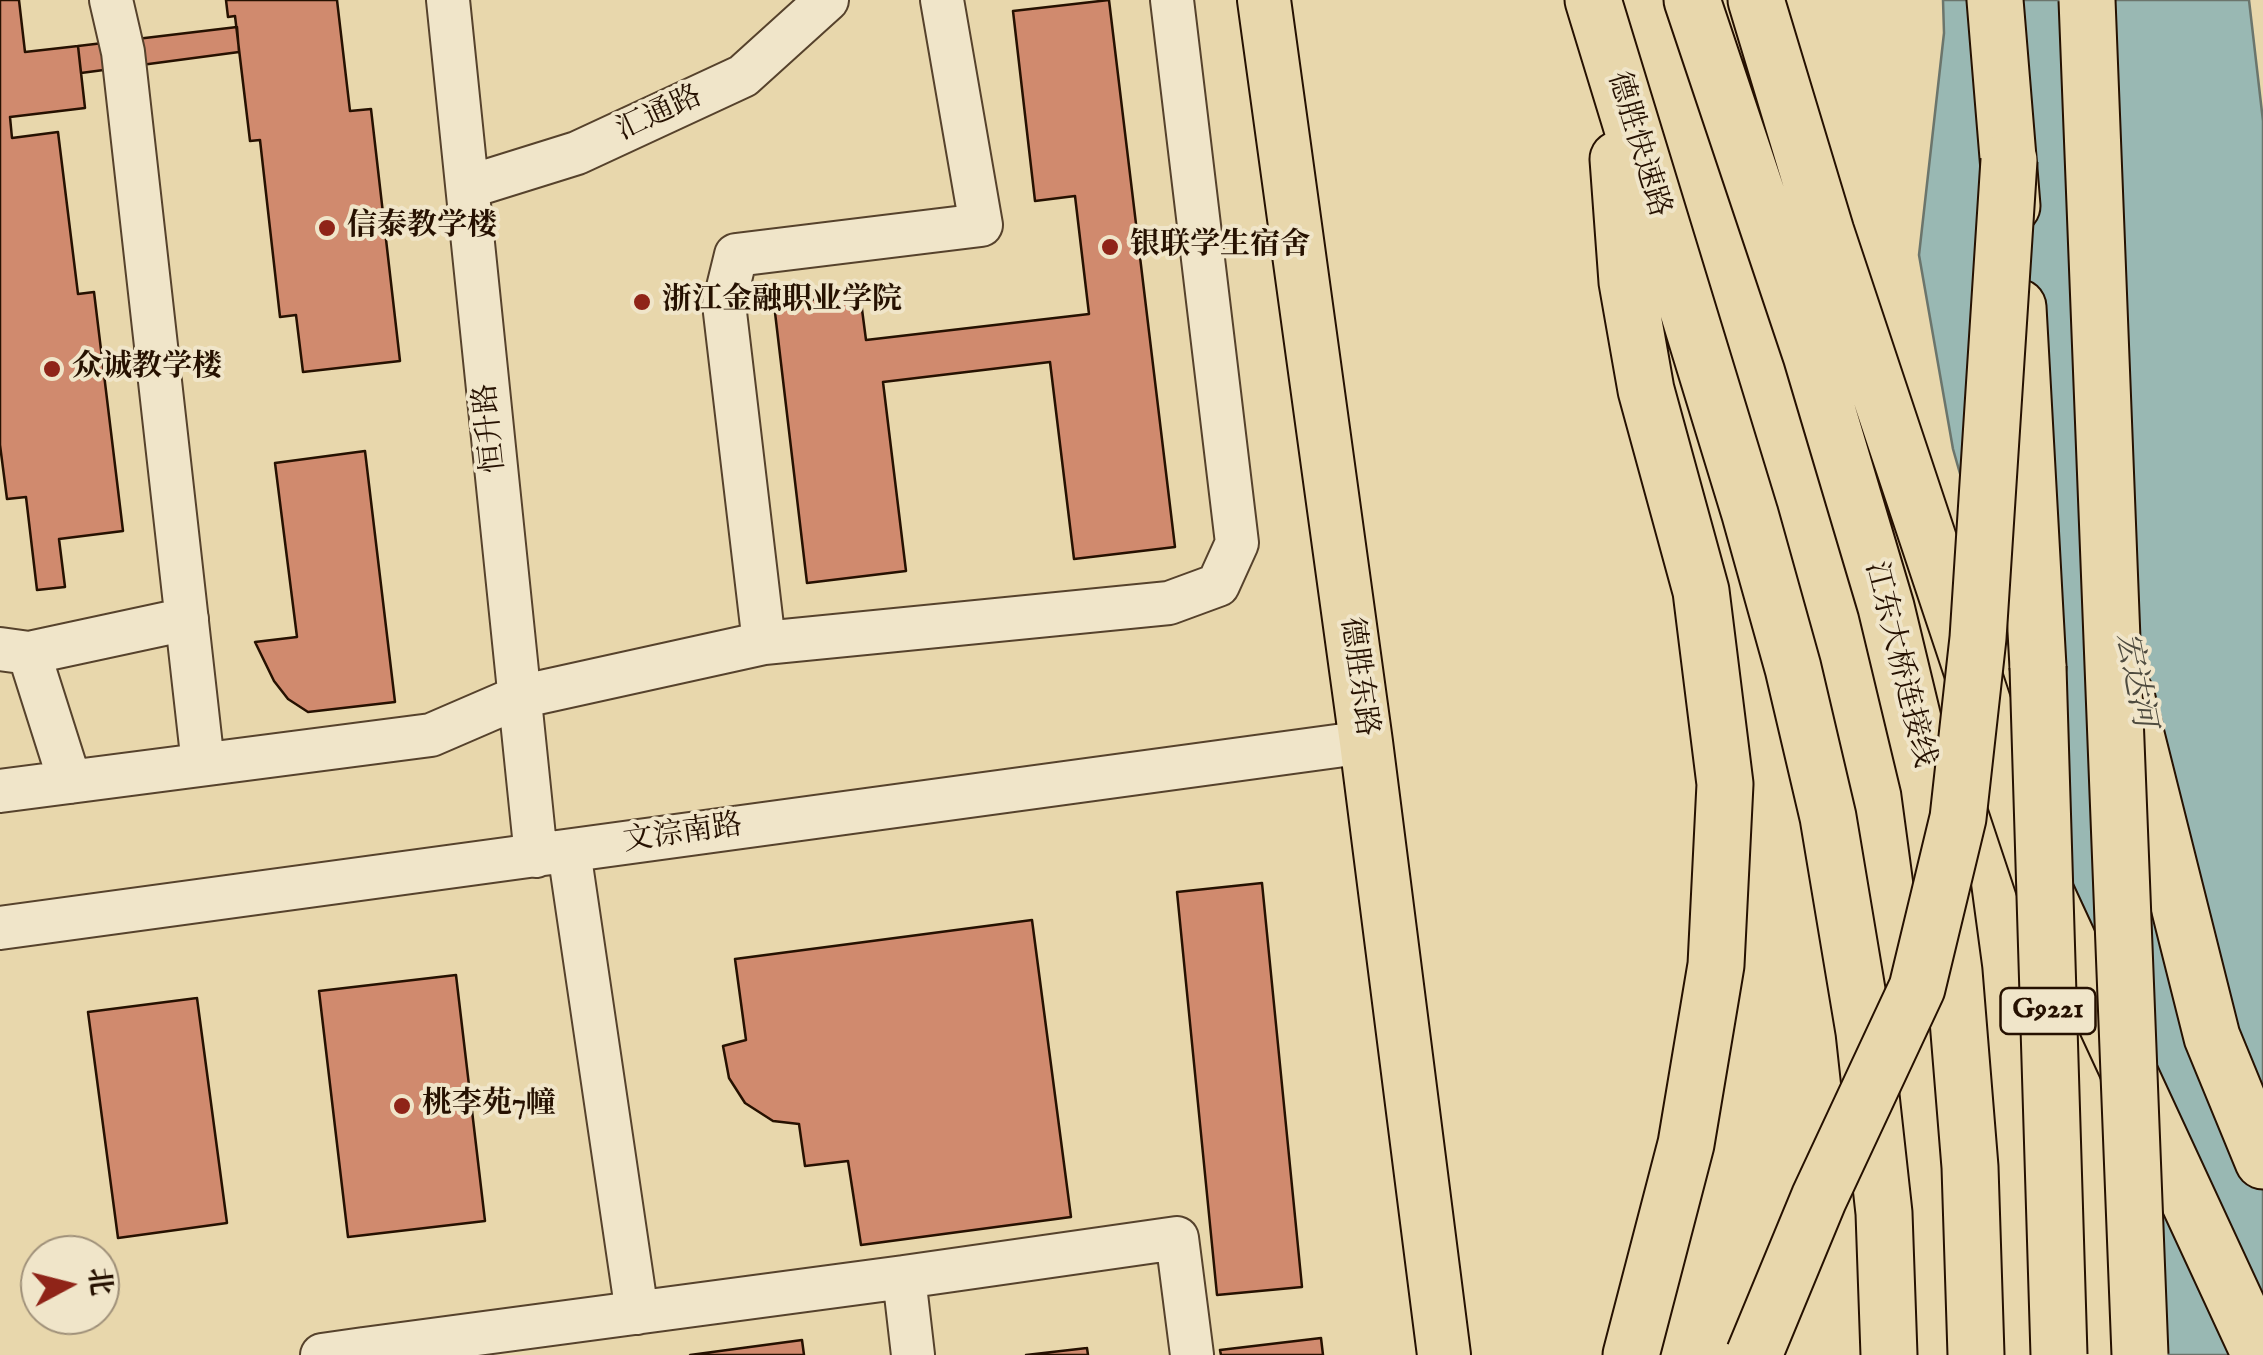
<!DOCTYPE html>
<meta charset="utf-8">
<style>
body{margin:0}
#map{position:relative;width:2263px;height:1355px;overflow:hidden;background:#e8d7ac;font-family:"IM FELL English","Noto Serif SC",serif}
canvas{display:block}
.north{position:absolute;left:20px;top:1235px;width:100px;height:100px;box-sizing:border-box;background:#f0e5c9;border:2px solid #9f9079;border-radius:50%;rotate:83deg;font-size:28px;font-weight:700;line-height:40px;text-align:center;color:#261101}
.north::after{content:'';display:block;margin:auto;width:35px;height:45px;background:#8f2418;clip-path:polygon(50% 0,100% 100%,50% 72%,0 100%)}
</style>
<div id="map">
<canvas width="2263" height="1355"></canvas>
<div class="north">北</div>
</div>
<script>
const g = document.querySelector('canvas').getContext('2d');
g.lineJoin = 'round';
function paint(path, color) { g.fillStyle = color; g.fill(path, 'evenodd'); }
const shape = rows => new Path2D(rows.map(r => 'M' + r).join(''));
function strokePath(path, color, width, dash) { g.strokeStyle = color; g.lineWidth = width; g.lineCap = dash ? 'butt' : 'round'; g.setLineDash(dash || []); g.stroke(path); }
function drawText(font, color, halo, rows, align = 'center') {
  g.font = font + ' "IM FELL English","Noto Serif SC",serif'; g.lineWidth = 8; g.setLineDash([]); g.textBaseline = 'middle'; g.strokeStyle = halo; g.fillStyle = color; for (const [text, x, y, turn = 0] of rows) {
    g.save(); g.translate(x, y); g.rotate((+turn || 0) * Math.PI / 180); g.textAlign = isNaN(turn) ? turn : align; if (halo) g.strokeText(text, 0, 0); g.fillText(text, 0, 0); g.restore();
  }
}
const water = shape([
 [1943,0,2249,0,2263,121,2263,1355,2132,1355,2094,1018,2009,646,1953,449,1919,255,1944,33,1943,0]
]);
const building = shape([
 [0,0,19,0,25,52,78,46,85,108,10,117,12,138,58,132,78,294,94,292,123,531,59,539,65,587,37,590,26,497,7,499,0,445,0,0],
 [226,0,337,0,350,111,371,109,400,361,303,372,296,315,280,317,260,140,250,141,235,16,228,17,226,0],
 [1109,0,1175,547,1074,559,1050,362,883,382,906,571,807,583,774,304,860,294,866,340,1089,314,1075,196,1035,201,1013,11,1109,0],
 [237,27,239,52,81,73,78,46,237,27],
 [365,451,395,702,308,712,288,699,274,681,255,642,297,637,275,463,365,451],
 [1262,883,1302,1287,1217,1295,1177,892,1262,883],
 [1032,920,1071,1217,861,1245,848,1161,805,1166,799,1124,773,1121,745,1103,729,1078,723,1046,746,1040,735,959,1032,920],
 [456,975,485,1221,348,1237,319,991,456,975],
 [197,998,227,1223,118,1238,88,1012,197,998],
 [1321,1338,1323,1355,1221,1355,1220,1350,1321,1338],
 [802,1340,804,1355,690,1355,802,1340],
 [1087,1348,1088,1355,1026,1355,1087,1348]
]);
const minor = shape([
 [111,0,123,52,203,764],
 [448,0,536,856],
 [468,187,577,153,743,76,827,0],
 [764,643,724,304,736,255,981,225,942,0],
 [0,649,29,653,70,782],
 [29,653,187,619],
 [0,791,431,735,519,697,764,643,1169,603,1218,585,1237,543,1172,0],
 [569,851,637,1313],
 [0,928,1366,742],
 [904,1277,1177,1238,1192,1355],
 [322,1355,364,1349],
 [365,1355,364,1349,904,1277,913,1355]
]);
const major = shape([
 [1264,0,1366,742,1444,1355]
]);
const highway = shape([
 [1593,0,1750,514,1793,668,1828,817,1864,1032,1884,1213,1889,1355],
 [1692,0,1811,355,1886,607,1929,786,1954,971,1970,1167,1976,1355],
 [1756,0,1826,232,2046,893,2260,1355],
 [1995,0,2012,206],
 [1618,159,1627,282,1646,390,1701,591,1725,784,1716,965,1686,1144,1631,1355],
 [2018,307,2038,667],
 [2126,695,2212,1037,2263,1161]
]);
const highwayBridge = shape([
 [2087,0,2140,1355],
 [2038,667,2059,1355],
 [1754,1355,1819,1198,1917,988,1958,818,1978,638,2009,160]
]);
const markers = [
 [327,228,10,"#8f2418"],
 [1110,247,10,"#8f2418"],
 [642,302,10,"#8f2418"],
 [52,369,10,"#8f2418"],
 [402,1106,10,"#8f2418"]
];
const shields = [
 [2048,1011,95]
];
const shieldNames = [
 ["G9221",2048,1011]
];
const streetNames = [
 ["汇通路",660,115,-25],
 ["德胜快速路",1637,145,73],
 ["恒升路",492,428,-96],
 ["江东大桥连接线",1898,665,76],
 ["德胜东路",1357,677,82],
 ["文淙南路",683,835,-8]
];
const poiNames = [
 ["信泰教学楼",347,228],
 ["银联学生宿舍",1130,247],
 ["浙江金融职业学院",662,302],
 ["众诚教学楼",72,369],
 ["桃李苑7幢",422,1106]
];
const waterNames = [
 ["宏达河",2133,680,79]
];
paint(water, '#99b8b3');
strokePath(water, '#6b756c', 2.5);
paint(building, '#d08a6e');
strokePath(building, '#261101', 2.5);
strokePath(minor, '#56422c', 46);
strokePath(major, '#261101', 56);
strokePath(highway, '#261101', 59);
strokePath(minor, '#f0e5c9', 42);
strokePath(major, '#e8d7ac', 52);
strokePath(highway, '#e8d7ac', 55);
strokePath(highwayBridge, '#261101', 59, []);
strokePath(highwayBridge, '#e8d7ac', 55);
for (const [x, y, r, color] of markers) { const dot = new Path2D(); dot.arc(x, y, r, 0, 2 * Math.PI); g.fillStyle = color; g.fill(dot); strokePath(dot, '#f0e5c9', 4); }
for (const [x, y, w] of shields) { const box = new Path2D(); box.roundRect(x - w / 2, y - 23, w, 46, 8); g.fillStyle = '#f0e5c9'; g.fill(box); strokePath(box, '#261101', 2.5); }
drawText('bold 28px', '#261101', null, shieldNames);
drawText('30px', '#261101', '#f0e5c9', streetNames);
drawText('bold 30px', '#261101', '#f0e5c9', poiNames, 'left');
drawText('italic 32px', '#4e4b3f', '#f0e5c9', waterNames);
</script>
